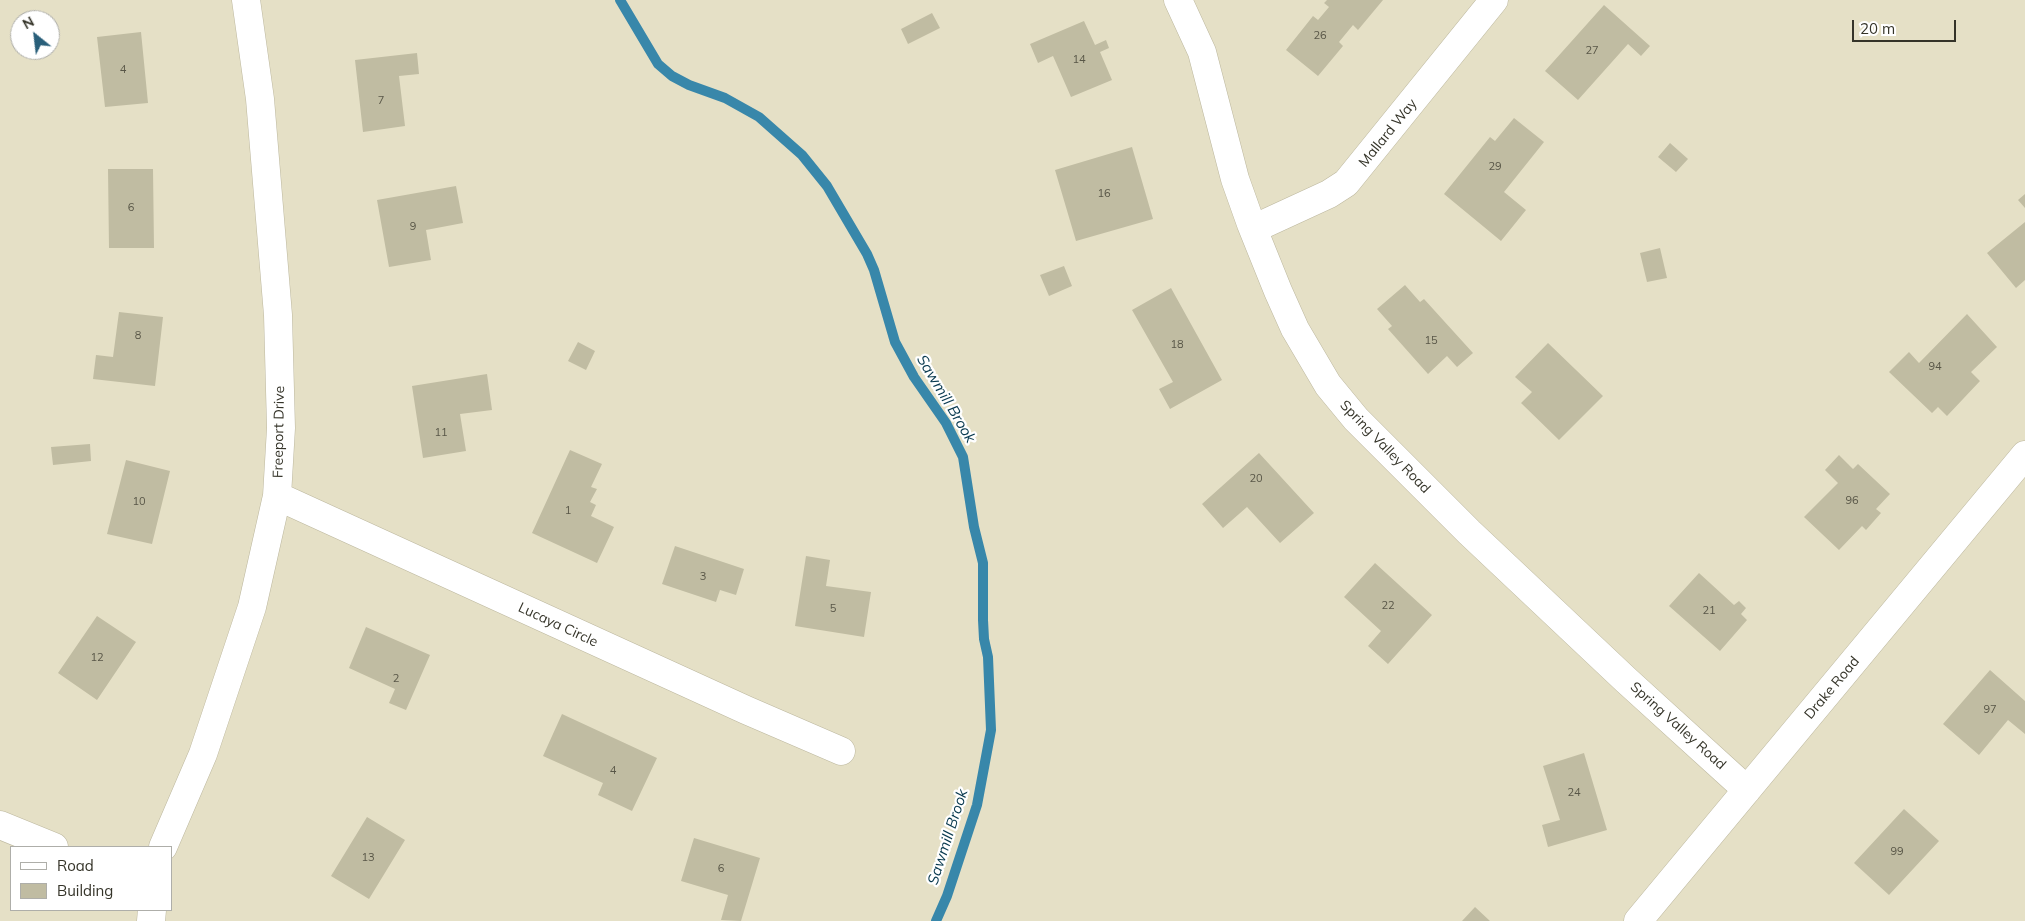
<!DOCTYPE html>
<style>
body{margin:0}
#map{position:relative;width:2025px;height:921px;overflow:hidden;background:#e5e0c6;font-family:Mulish,sans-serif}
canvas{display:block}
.legend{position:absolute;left:10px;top:846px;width:162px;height:65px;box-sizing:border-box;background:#fff;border:1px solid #aeaea9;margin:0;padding:6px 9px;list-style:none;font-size:15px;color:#353429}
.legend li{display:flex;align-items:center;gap:10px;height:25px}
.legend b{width:25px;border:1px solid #aeaea9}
.north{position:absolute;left:10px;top:10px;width:50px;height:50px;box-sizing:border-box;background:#fff;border:1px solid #aeaea9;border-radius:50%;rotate:331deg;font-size:14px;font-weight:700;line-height:20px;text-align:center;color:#353429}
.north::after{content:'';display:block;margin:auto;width:18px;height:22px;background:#295f7a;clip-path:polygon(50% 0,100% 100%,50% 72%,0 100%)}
.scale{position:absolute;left:1852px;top:20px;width:104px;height:22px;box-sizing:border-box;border:2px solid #353429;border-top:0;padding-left:6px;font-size:15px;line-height:18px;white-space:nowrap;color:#353429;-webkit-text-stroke:4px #fff;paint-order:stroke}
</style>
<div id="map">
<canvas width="2025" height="921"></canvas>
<ul class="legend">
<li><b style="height:6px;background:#fff"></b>Road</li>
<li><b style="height:14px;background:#c0bca2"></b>Building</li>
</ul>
<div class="north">N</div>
<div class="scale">20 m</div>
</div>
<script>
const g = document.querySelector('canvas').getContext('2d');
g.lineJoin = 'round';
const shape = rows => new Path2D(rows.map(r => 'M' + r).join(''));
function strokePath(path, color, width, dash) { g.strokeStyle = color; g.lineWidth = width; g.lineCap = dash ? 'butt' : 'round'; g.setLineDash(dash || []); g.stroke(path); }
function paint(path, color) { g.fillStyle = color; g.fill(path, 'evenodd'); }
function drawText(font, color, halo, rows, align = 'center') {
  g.font = font + ' Mulish,sans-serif'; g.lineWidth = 4.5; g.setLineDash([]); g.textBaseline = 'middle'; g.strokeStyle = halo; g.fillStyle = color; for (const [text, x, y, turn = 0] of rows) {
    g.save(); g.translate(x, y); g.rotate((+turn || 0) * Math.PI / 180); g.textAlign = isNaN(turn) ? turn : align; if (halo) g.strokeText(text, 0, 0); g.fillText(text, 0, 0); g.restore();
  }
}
const stream = shape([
 [620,0,658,64,672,76,689,85,725,98,759,117,802,155,827,186,867,254,874,270,895,342,914,377,946,423,963,457,974,527,983,563,983,620,984,639,988,657,991,730,977,805,947,896,936,921]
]);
const building = shape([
 [1327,0,1383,0,1358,30,1353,25,1339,42,1343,46,1318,76,1286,50,1313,16,1318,20,1329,7,1324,3],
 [1604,5,1650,46,1641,56,1628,44,1578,100,1545,71],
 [932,13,940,28,908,44,901,29],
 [1084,21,1095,45,1106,40,1109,48,1100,52,1112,80,1071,97,1053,56,1038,63,1030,44],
 [141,32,148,103,105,107,97,37],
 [417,53,419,74,399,76,405,126,363,132,355,60],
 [1514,118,1544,142,1504,192,1526,210,1501,241,1444,194,1490,137,1495,141],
 [1670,143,1688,159,1676,172,1658,157],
 [1132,147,1153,219,1076,241,1055,170],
 [108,169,153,169,154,248,109,248],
 [456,186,463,223,426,230,431,260,389,267,377,200],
 [2025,194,2025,208,2018,200],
 [2025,222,2025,280,2016,288,1987,253],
 [1660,248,1667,278,1647,282,1640,253],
 [1064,266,1072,286,1049,296,1040,275],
 [1405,285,1420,302,1424,299,1473,353,1457,367,1447,356,1428,374,1388,329,1392,326,1377,309],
 [1171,288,1222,380,1170,409,1159,389,1173,382,1132,310],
 [119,312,163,317,155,386,93,379,96,355,113,357],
 [1967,314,1997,347,1971,372,1980,381,1947,416,1938,407,1932,413,1889,372,1909,352,1919,363],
 [578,342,595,351,586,370,568,361],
 [1548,343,1603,396,1559,440,1521,403,1532,392,1515,377],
 [487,374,492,410,460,414,466,451,423,458,412,386],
 [90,444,91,461,53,465,51,447],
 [570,450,602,464,591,487,597,489,590,502,596,505,591,516,614,527,597,563,532,533],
 [1259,453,1314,513,1280,543,1247,507,1223,528,1202,504],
 [1839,455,1853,469,1858,464,1890,494,1876,509,1881,513,1866,530,1862,526,1839,550,1804,517,1838,483,1825,470],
 [126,460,170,471,152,544,107,534],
 [675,546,744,569,736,595,720,590,716,602,662,584],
 [806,556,830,560,826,586,871,592,864,637,795,626],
 [1375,563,1432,615,1388,664,1368,646,1381,631,1344,597],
 [1699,573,1734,605,1739,601,1746,608,1741,614,1747,620,1720,651,1669,606],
 [97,616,136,642,97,700,58,673],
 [366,627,430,655,406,710,389,703,395,689,349,668],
 [1990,670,2025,701,2025,734,2008,720,1979,755,1943,724],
 [562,714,657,758,632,811,598,795,603,783,543,756],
 [1584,753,1607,830,1548,847,1542,825,1560,820,1543,766],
 [1904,809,1939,841,1889,895,1854,863],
 [367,817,405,840,369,899,331,876],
 [694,838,760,858,741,921,721,920,728,895,681,881],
 [1475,907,1490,921,1462,921]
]);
const minor = shape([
 [1178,0,1202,52,1235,179,1251,224,1278,291,1295,329,1328,385,1356,419,1469,532,1626,680,1747,790],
 [1253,229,1329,194,1346,183,1494,0],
 [277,496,746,710,841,751],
 [0,825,54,847],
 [163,847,203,754,252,607,277,496,281,428,278,315,260,99,246,0],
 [151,921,152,910],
 [1638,921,2025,455]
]);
const numberNames = [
 ["26",1320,36],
 ["27",1592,51],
 ["14",1079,60],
 ["4",123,70],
 ["7",381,101],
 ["29",1495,167],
 ["16",1104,194],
 ["6",131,208],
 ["9",413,227],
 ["8",138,336],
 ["15",1431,341],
 ["18",1177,345],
 ["94",1935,367],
 ["11",441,433],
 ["20",1256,479],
 ["96",1852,501],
 ["10",139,502],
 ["1",568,511],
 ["3",703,577],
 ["22",1388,606],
 ["5",833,609],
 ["21",1709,611],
 ["12",97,658],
 ["2",396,679],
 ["97",1990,710],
 ["4",613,771],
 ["24",1574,793],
 ["99",1897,852],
 ["13",368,858],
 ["6",721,869]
];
const streetNames = [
 ["Mallard Way",1388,133,-51],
 ["Freeport Drive",279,432,-89],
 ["Spring Valley Road",1385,447,46],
 ["Lucaya Circle",558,625,25],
 ["Drake Road",1832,688,-50],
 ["Spring Valley Road",1678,726,42]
];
const waterNames = [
 ["Sawmill Brook",946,399,59],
 ["Sawmill Brook",948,837,-72]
];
strokePath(stream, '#3887aa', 10);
paint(building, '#c0bca2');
strokePath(minor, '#bcb79e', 29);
strokePath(minor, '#fff', 28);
drawText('11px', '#585647', null, numberNames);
drawText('14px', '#353429', '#fff', streetNames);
drawText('italic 15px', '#07384e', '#fff', waterNames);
</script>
